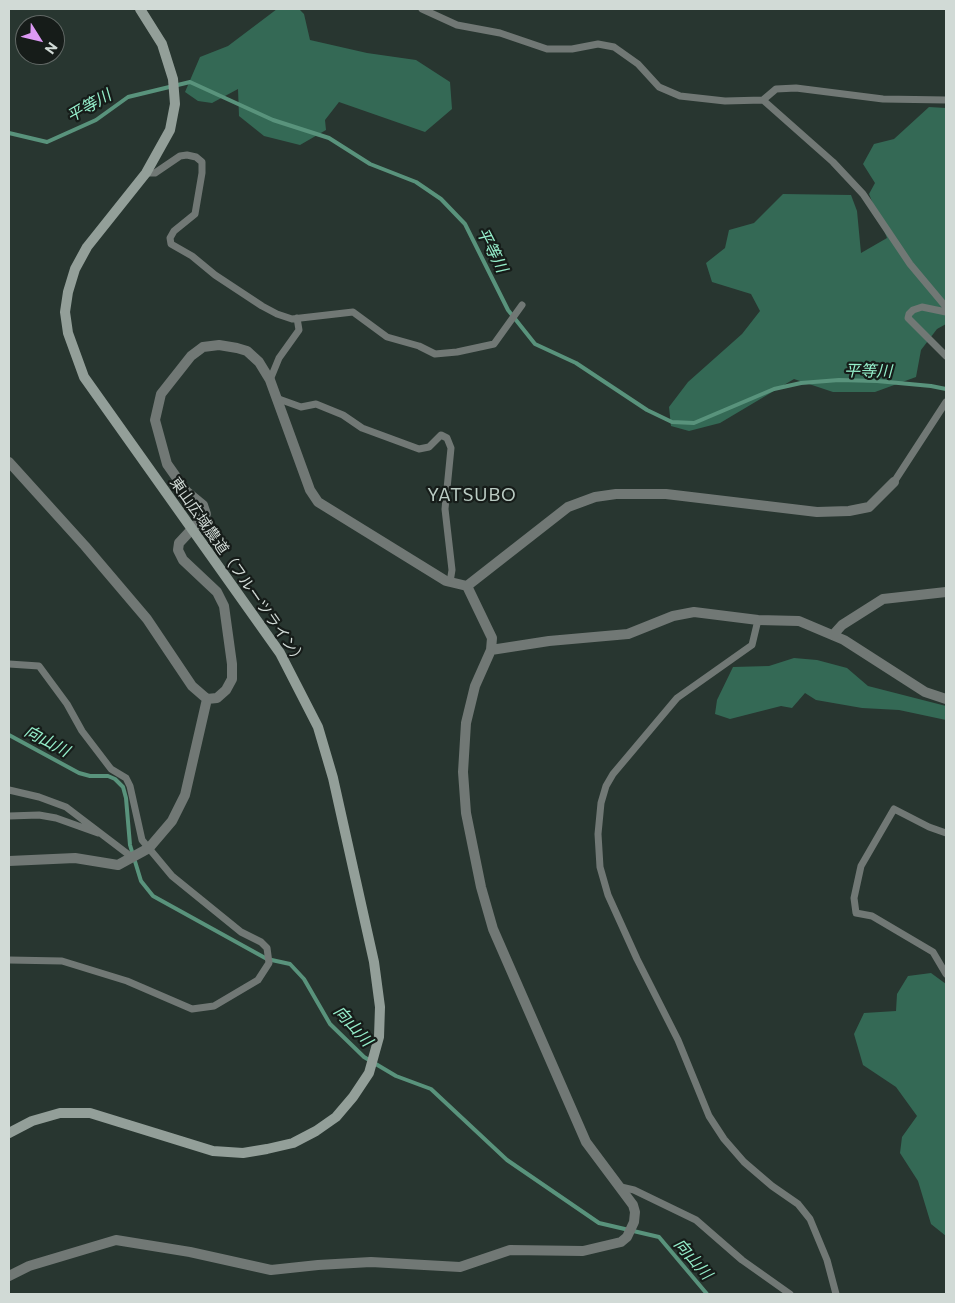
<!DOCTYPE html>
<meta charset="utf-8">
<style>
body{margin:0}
#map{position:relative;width:955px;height:1303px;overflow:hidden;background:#283630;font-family:Commissioner,sans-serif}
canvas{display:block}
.frame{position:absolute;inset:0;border:10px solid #d1dad6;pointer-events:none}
.north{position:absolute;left:15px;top:15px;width:50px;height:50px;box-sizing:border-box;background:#161c19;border:1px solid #616865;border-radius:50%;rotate:126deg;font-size:14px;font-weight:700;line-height:20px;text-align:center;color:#d1dad6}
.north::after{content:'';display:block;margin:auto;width:18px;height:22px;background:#dc99f4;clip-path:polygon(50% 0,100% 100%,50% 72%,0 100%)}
</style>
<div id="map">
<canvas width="955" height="1303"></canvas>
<div class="frame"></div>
<div class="north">N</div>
</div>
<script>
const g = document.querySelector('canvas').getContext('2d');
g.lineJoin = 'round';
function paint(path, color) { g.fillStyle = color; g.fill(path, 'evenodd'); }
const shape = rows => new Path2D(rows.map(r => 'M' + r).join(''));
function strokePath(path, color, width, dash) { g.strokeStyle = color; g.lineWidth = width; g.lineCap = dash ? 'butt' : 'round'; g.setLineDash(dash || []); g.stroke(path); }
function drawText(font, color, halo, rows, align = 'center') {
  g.font = font + ' Commissioner,"Noto Sans JP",sans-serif'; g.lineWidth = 4.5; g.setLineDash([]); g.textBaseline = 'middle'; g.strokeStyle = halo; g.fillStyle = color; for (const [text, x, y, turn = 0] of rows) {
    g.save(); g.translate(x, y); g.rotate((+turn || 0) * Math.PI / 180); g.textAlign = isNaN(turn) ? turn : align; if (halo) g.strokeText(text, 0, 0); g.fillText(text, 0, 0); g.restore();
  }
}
const green = shape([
 [277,9,299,9,304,14,310,40,367,53,416,60,450,82,452,109,425,132,339,102,325,120,326,130,300,145,264,136,239,116,238,89,212,103,198,101,185,92,200,57,228,46],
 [929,107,946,108,946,324,937,329,921,350,916,377,875,392,833,392,794,379,720,423,689,431,671,426,669,407,688,382,742,334,760,311,751,294,712,282,706,263,725,248,729,230,754,223,783,194,851,195,857,211,861,253,887,238,869,194,875,183,863,164,874,144,894,139],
 [794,658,817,660,847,668,868,686,946,706,946,720,899,710,862,708,816,700,805,693,792,708,781,706,730,719,715,714,717,700,733,667,769,666],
 [931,973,946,984,946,1236,931,1224,918,1181,900,1153,902,1137,917,1116,896,1087,863,1065,854,1034,864,1013,896,1011,897,994,908,976]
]);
const stream = shape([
 [9,133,47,142,96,120,128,97,190,82,273,120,329,138,370,164,416,182,441,199,465,224,508,310,535,344,576,363,647,410,672,422,694,423,774,389,801,383,839,380,877,381,931,386,946,389],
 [9,735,79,773,90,776,108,776,115,779,123,787,126,798,130,845,141,881,153,896,267,959,290,964,304,979,330,1024,364,1057,396,1076,431,1089,507,1160,599,1223,659,1237,707,1294]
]);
const lane = shape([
 [422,9,457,25,500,33,547,49,572,49,598,44,614,47,638,64,659,87,680,96,725,101,763,100,833,162,863,194,910,264,946,307],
 [763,100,776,89,796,88,883,99,946,100],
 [146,173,155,173,180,156,187,155,196,157,202,162,202,173,195,214,174,231,170,238,171,244,192,256,215,275,262,306,277,314,292,319,353,312,387,337,419,346,435,354,457,352,494,344,522,305],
 [946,312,922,307,913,310,909,314,908,318,946,356],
 [270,380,279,358,299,330,297,318],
 [276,398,301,407,316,404,343,415,362,428,419,449,429,447,441,435,447,438,451,448,445,509,452,570,450,582],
 [894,482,946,402],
 [758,620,752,645,677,698,613,774,606,786,601,803,598,834,600,867,608,895,637,959,678,1040,709,1116,724,1139,744,1162,772,1186,798,1204,810,1219,827,1260,836,1294],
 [9,664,39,666,67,704,82,731,111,769,126,778,130,786,142,840,172,876,241,932,261,942,267,948,269,963,258,980,214,1006,192,1009,127,981,62,961,9,960],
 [9,790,39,797,66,807,133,858],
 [9,816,39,815,56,818,98,833],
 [946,833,929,827,894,809,861,866,854,898,856,913,872,916,933,952,946,974],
 [621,1187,634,1190,696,1220,742,1260,790,1294]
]);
const street = shape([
 [9,462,85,546,147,619,192,686,207,699,217,698,226,690,232,679,232,664,224,606,217,592,183,560,178,550,179,543,206,514,203,505,186,491,167,464,155,420,161,394,191,356,203,347,219,345,237,348,247,351,259,362,270,380,310,490,318,502,446,581,467,586,568,507,595,497,616,494,666,494,817,512,849,511,869,507,894,482],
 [833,635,842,625,883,599,946,592],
 [491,650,549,641,628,634,673,616,694,612,758,620,799,621,844,640,925,692,946,699],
 [9,861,75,858,118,865,149,848,172,821,185,795,207,699],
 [9,1276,29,1266,116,1240,190,1252,271,1270,318,1265,371,1262,460,1267,510,1250,583,1251,621,1242,627,1237,634,1222,635,1212,633,1205,586,1142,493,929,481,887,466,813,463,772,466,723,475,686,491,650,492,638,467,586]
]);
const secondary = shape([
 [9,1133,32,1121,60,1113,90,1113,213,1151,243,1153,267,1149,293,1143,316,1131,336,1117,353,1097,369,1073,379,1037,380,1007,374,962,333,778,318,727,280,653,84,377,68,333,65,312,68,292,75,269,87,247,146,173,170,130,175,104,173,79,162,44,140,9]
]);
const streetNames = [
 ["東山広域農道（フルーツライン）",238,571,55]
];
const waterNames = [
 ["平等川",89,106,-30],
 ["平等川",492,250,63],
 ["平等川",868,371,1],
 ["向山川",47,741,28],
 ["向山川",353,1026,48],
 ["向山川",693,1259,49]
];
const quarterNames = [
 ["YATSUBO",472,495]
];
paint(green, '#346955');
strokePath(stream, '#59937c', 4);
strokePath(lane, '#717875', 7);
strokePath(street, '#717875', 10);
strokePath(secondary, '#939f99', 10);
drawText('15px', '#d1dad6', '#161c19', streetNames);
drawText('italic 16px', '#95efcb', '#161c19', waterNames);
g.letterSpacing = '1px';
drawText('18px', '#bacbc3', '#161c19', quarterNames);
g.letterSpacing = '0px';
</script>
